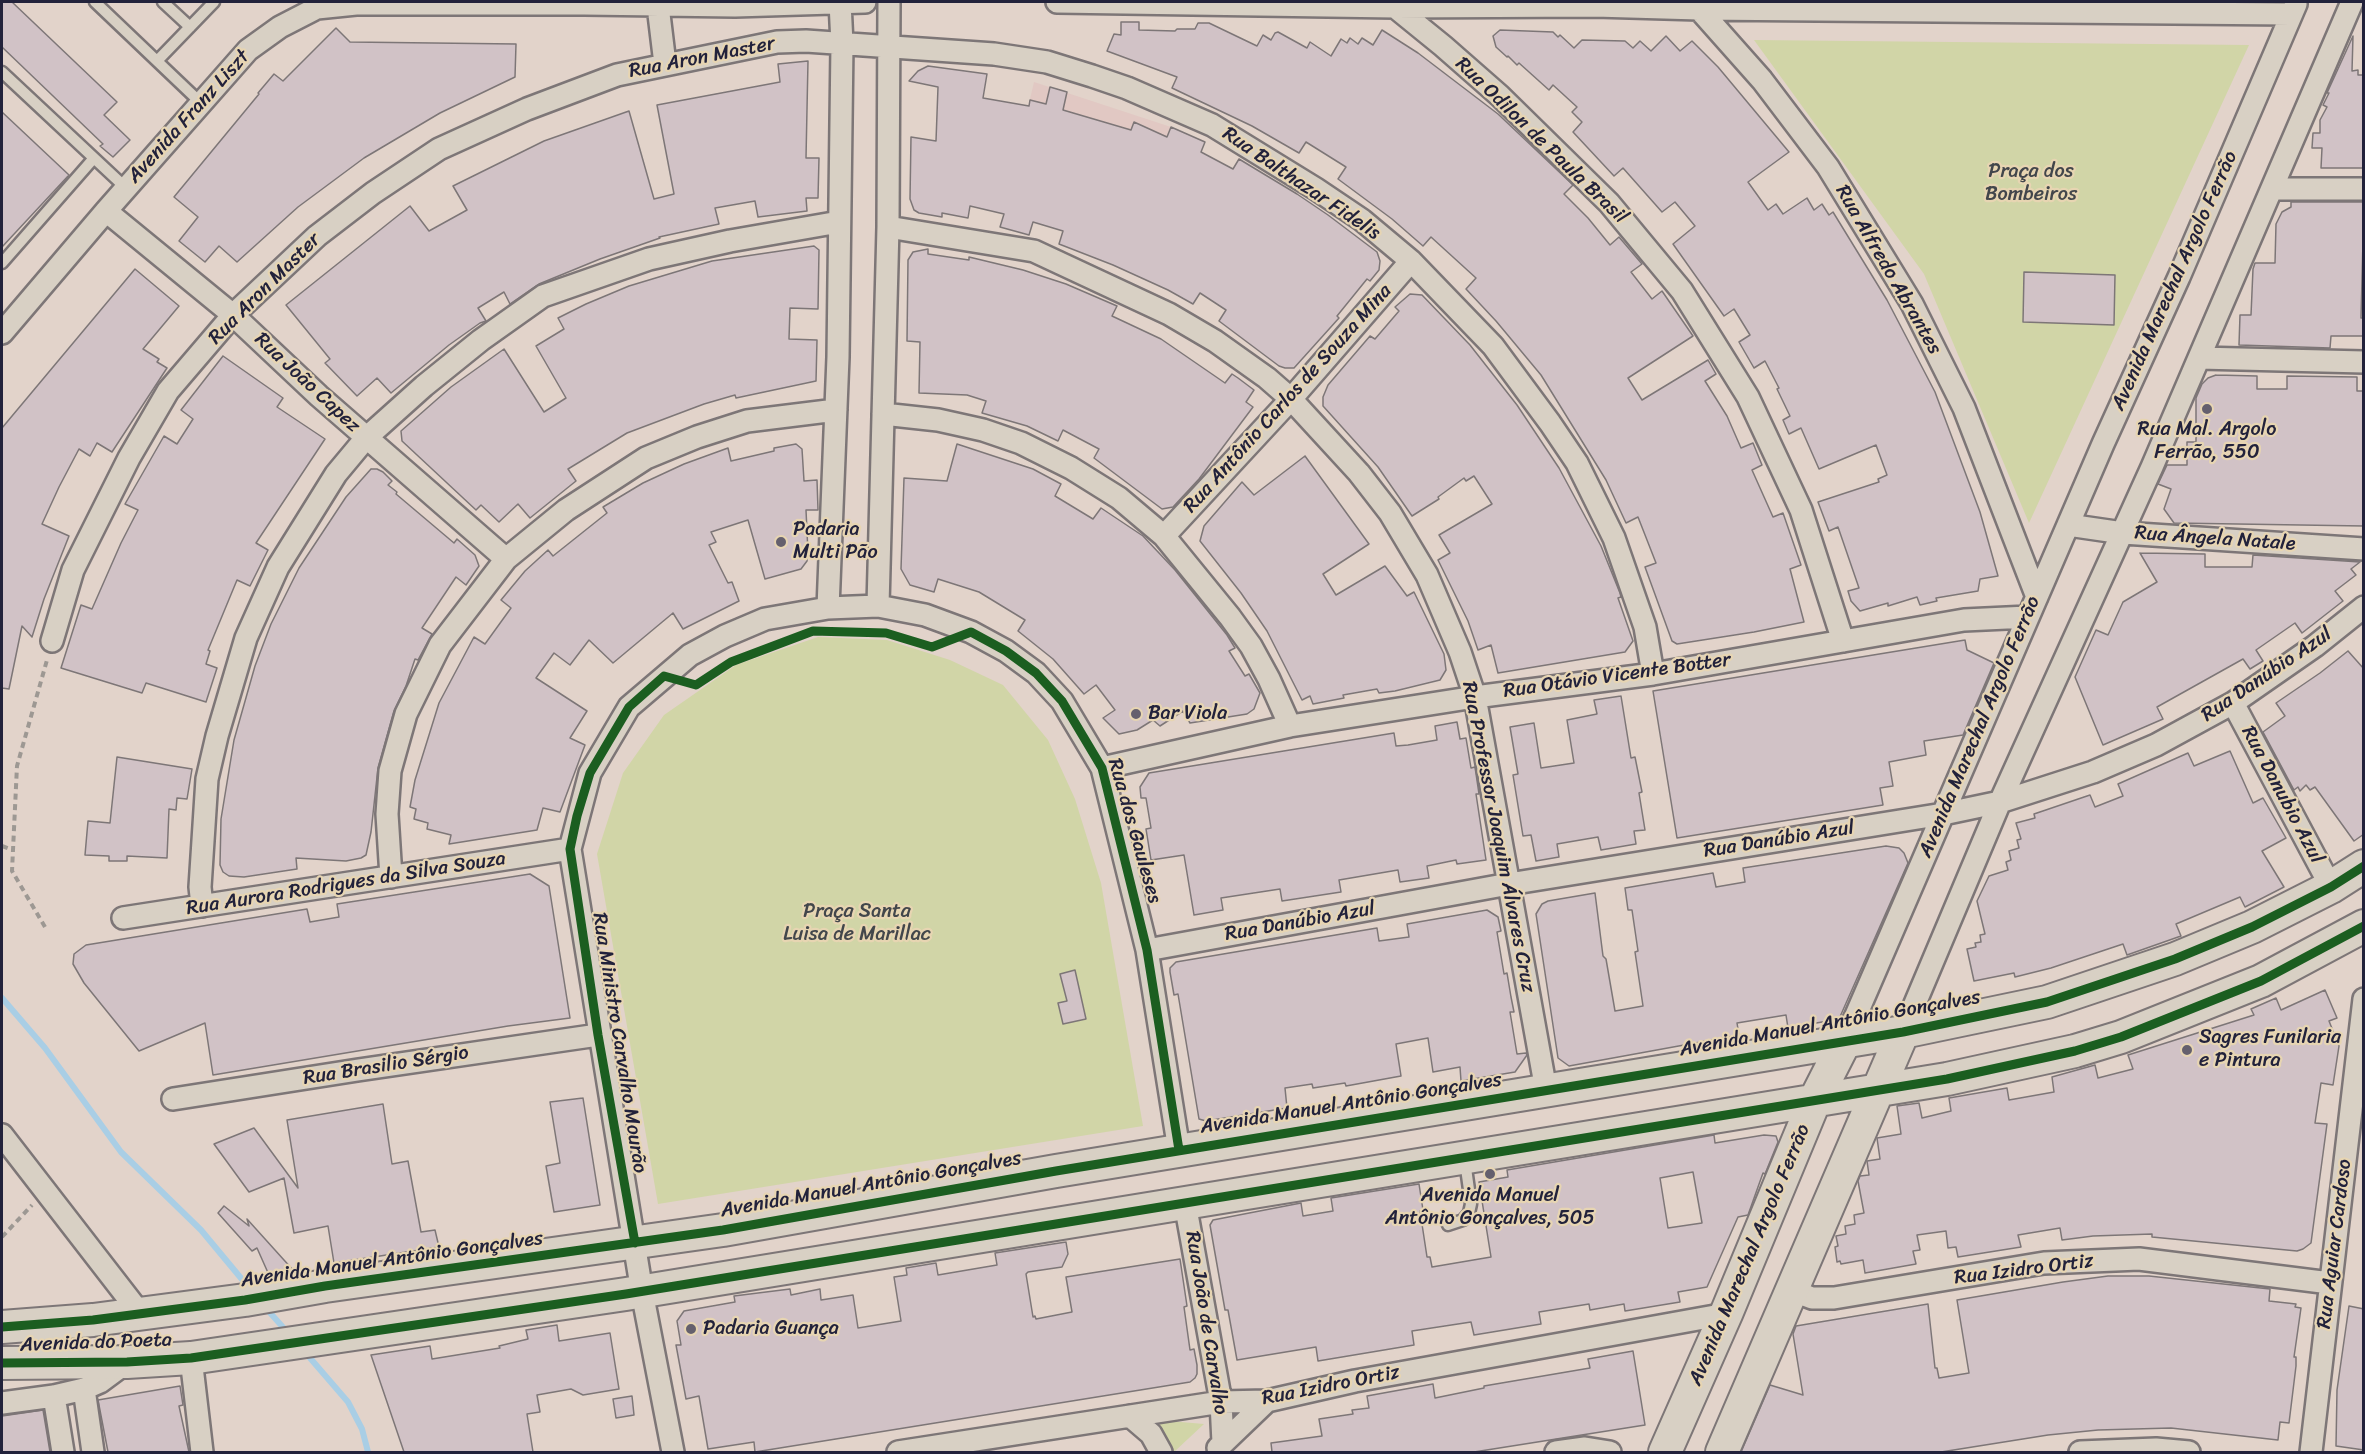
<!DOCTYPE html>
<meta charset="utf-8">
<style>
body{margin:0}
#map{position:relative;width:2365px;height:1454px;overflow:hidden;background:#e2d3ca;font-family:Sriracha,sans-serif}
canvas{display:block}
.frame{position:absolute;inset:0;border:3px solid #22223b;pointer-events:none}
</style>
<div id="map">
<canvas width="2365" height="1454"></canvas>
<div class="frame"></div>
</div>
<script>
const g = document.querySelector('canvas').getContext('2d');
g.lineJoin = 'round';
function paint(path, color) { g.fillStyle = color; g.fill(path, 'evenodd'); }
const shape = rows => new Path2D(rows.map(r => 'M' + r).join(''));
function strokePath(path, color, width, dash) { g.strokeStyle = color; g.lineWidth = width; g.lineCap = dash ? 'butt' : 'round'; g.setLineDash(dash || []); g.stroke(path); }
function drawText(font, color, halo, rows, align = 'center') {
  g.font = font + ' Sriracha,sans-serif'; g.lineWidth = 4.5; g.setLineDash([]); g.textBaseline = 'middle'; g.strokeStyle = halo; g.fillStyle = color; for (const [text, x, y, turn = 0] of rows) {
    g.save(); g.translate(x, y); g.rotate((+turn || 0) * Math.PI / 180); g.textAlign = isNaN(turn) ? turn : align; if (halo) g.strokeText(text, 0, 0); g.fillText(text, 0, 0); g.restore();
  }
}
const built = shape([
 [1034,82,1171,127,1144,196,1017,155]
]);
const green = shape([
 [1754,40,2249,45,2029,523,1924,274],
 [818,637,887,640,950,660,1003,685,1048,740,1075,799,1101,883,1143,1126,658,1204,597,854,623,773,664,715,736,665],
 [1158,1420,1204,1424,1174,1452,1165,1452,1166,1443]
]);
const stream = shape([
 [2,998,45,1048,121,1152,201,1230,250,1289],
 [264,1306,289,1334],
 [304,1351,348,1402,362,1429,368,1452]
]);
const building = shape([
 [2,2,12,2,117,102,104,115,130,140,113,157,100,146,103,144,2,47,2,2],
 [1121,22,1139,22,1139,30,1175,31,1177,29,1195,29,1198,23,1209,23,1257,46,1263,35,1271,40,1275,33,1278,32,1307,48,1310,42,1331,56,1341,39,1347,43,1350,38,1358,44,1362,38,1373,45,1382,30,1418,53,1498,114,1573,185,1564,194,1588,218,1610,245,1619,237,1642,264,1631,272,1652,299,1662,291,1693,336,1628,378,1642,400,1708,360,1716,374,1705,381,1727,416,1741,448,1753,443,1762,465,1752,470,1773,517,1783,513,1801,565,1790,569,1804,622,1754,632,1677,644,1672,641,1645,567,1656,563,1638,517,1626,523,1606,480,1541,375,1496,321,1466,289,1476,278,1431,237,1423,246,1392,219,1338,179,1346,167,1306,142,1299,153,1252,126,1172,88,1177,77,1107,51,1114,34,1121,35,1121,22],
 [336,28,350,42,516,44,515,77,440,113,364,158,298,207,237,262,219,246,205,262,179,241,198,217,174,197,259,94,258,93,274,74,283,81,336,28],
 [1500,30,1553,32,1558,37,1560,35,1574,48,1582,40,1625,41,1633,48,1640,41,1651,51,1666,36,1680,51,1692,41,1718,67,1789,152,1748,182,1768,210,1776,204,1783,214,1807,198,1814,210,1822,204,1829,215,1833,212,1887,300,1935,392,1980,512,1998,576,1980,579,1978,591,1936,598,1937,601,1920,605,1917,597,1888,606,1888,603,1860,611,1851,601,1848,591,1859,588,1838,527,1829,531,1818,502,1879,482,1878,479,1887,475,1876,445,1819,469,1801,428,1789,434,1783,420,1790,416,1777,389,1779,388,1765,361,1754,368,1739,342,1750,335,1734,309,1724,316,1673,244,1695,226,1675,202,1662,212,1623,168,1614,176,1573,132,1582,122,1572,112,1577,107,1553,85,1549,90,1519,63,1517,65,1508,56,1507,57,1496,47,1493,36,1500,30],
 [2353,36,2352,71,2358,70,2358,75,2364,75,2364,168,2321,168,2322,148,2312,148,2313,133,2320,133,2320,120,2327,107,2323,105,2329,93,2327,93,2353,36],
 [808,61,806,158,819,158,818,198,806,198,807,211,758,217,755,201,715,208,719,224,659,237,660,238,600,259,539,284,510,304,504,292,478,308,486,321,480,323,449,345,391,393,377,378,357,396,325,363,330,359,286,305,410,206,429,231,467,210,453,186,544,141,629,111,654,199,674,194,657,105,780,82,778,64,808,61],
 [928,66,987,74,983,98,1029,106,1030,100,1046,104,1050,87,1067,92,1063,110,1131,130,1134,122,1167,137,1171,127,1205,142,1201,152,1233,169,1239,159,1297,194,1328,215,1377,252,1380,261,1379,270,1370,281,1367,279,1337,316,1339,318,1294,368,1285,368,1279,366,1219,321,1226,310,1200,293,1193,304,1168,290,1113,265,1059,244,1063,231,1033,222,1029,235,1000,227,1004,214,970,206,968,218,942,213,942,217,919,213,914,210,910,199,911,137,936,141,938,87,909,81,918,71,928,66],
 [2,112,69,175,2,247,2,112],
 [2291,202,2364,202,2361,318,2364,318,2364,336,2331,336,2330,348,2239,345,2240,315,2251,315,2253,269,2255,263,2275,263,2276,224,2282,212,2291,207,2291,202],
 [814,246,819,250,818,309,790,308,789,339,817,340,816,381,736,398,735,395,704,404,627,433,568,469,576,481,530,518,518,504,499,522,481,505,476,510,402,441,401,431,451,387,504,349,544,412,566,398,536,346,564,329,558,318,586,304,629,286,712,261,814,246],
 [928,249,928,254,969,260,969,257,1023,270,1066,284,1117,306,1112,316,1161,339,1225,383,1232,374,1238,378,1254,390,1246,402,1253,407,1199,479,1173,507,1162,509,1094,458,1099,449,1063,430,1058,441,1027,426,982,413,986,401,967,395,919,393,920,342,907,341,908,260,913,252,928,249],
 [135,269,179,306,143,349,159,359,157,362,167,368,112,452,97,443,90,456,79,449,59,487,42,524,69,536,44,599,32,637,22,626,9,689,2,688,2,428,135,269],
 [2024,272,2115,275,2114,325,2023,322,2024,272],
 [1410,294,1422,295,1470,345,1517,405,1559,468,1601,546,1620,593,1621,597,1618,598,1633,641,1625,652,1498,673,1491,645,1478,650,1468,621,1438,560,1450,553,1439,535,1492,504,1474,476,1466,481,1464,478,1438,497,1439,499,1412,516,1378,467,1323,406,1323,397,1328,385,1370,336,1375,339,1399,311,1395,307,1410,294],
 [223,356,283,398,277,407,325,439,256,543,268,550,250,586,237,580,208,650,210,651,206,664,217,668,206,702,146,683,142,693,61,668,81,605,92,609,121,543,138,510,125,504,164,436,177,444,193,419,181,410,223,356],
 [2216,375,2257,376,2257,389,2287,389,2287,376,2357,377,2357,391,2364,391,2364,526,2174,523,2164,509,2171,489,2158,484,2167,465,2187,465,2187,442,2196,442,2196,398,2202,384,2208,378,2216,375],
 [796,444,802,449,804,481,817,480,818,510,806,510,808,553,807,561,801,569,765,579,748,520,711,532,716,542,709,545,728,583,732,582,739,601,683,629,673,613,613,663,589,640,570,665,554,653,536,678,587,711,570,738,585,745,560,812,543,808,537,830,449,844,451,835,427,829,428,823,414,819,416,809,410,807,415,780,439,703,474,637,485,644,511,608,501,600,525,571,548,550,553,556,607,513,603,507,643,483,684,464,728,448,731,461,774,451,774,448,796,444],
 [957,444,1033,469,1061,484,1055,496,1093,519,1101,508,1143,536,1175,570,1227,635,1235,648,1229,651,1245,676,1249,674,1260,693,1254,709,1247,714,1190,723,1183,711,1160,726,1153,720,1137,730,1119,734,1103,718,1115,710,1096,685,1084,694,1053,659,1018,631,1025,620,979,592,938,579,934,592,910,585,901,569,904,478,947,481,957,444],
 [1305,456,1369,544,1323,574,1336,595,1385,566,1407,596,1414,592,1444,654,1446,670,1440,680,1395,691,1379,693,1377,689,1343,695,1344,698,1313,704,1310,696,1302,700,1267,631,1241,593,1200,541,1204,526,1242,482,1254,495,1305,456],
 [371,469,377,469,383,472,392,481,388,485,397,492,396,494,454,543,457,539,475,555,479,566,466,585,456,577,422,628,432,634,418,660,415,659,406,686,394,711,378,768,371,832,366,855,361,858,346,861,296,858,297,869,244,877,229,876,223,872,220,865,221,819,234,740,255,666,271,624,299,568,346,497,371,469],
 [2140,553,2205,554,2205,567,2252,567,2253,555,2360,562,2351,569,2356,575,2335,591,2343,601,2302,633,2295,623,2256,650,2263,661,2250,669,2243,659,2157,707,2163,719,2103,745,2075,677,2096,630,2108,635,2123,602,2157,582,2140,553],
 [1965,640,1967,650,1994,663,1963,735,1924,741,1926,755,1889,762,1893,786,1880,788,1883,805,1677,838,1653,691,1965,640],
 [2348,651,2364,669,2364,834,2354,841,2315,787,2310,790,2306,785,2300,791,2298,787,2294,790,2263,732,2285,716,2276,703,2320,673,2348,651],
 [1621,696,1631,758,1635,757,1642,792,1639,793,1645,830,1634,831,1636,844,1601,850,1598,837,1557,844,1559,857,1536,861,1531,835,1523,836,1513,775,1518,774,1510,727,1534,723,1541,768,1574,763,1567,720,1597,714,1594,700,1621,696],
 [1457,722,1460,739,1466,738,1471,768,1475,767,1479,794,1476,794,1486,860,1457,864,1456,860,1427,866,1429,878,1400,882,1398,870,1339,880,1341,892,1282,901,1280,889,1221,898,1223,910,1194,915,1184,855,1151,860,1146,829,1151,828,1146,798,1141,798,1140,787,1149,773,1394,733,1396,746,1408,745,1437,740,1435,726,1457,722],
 [2230,751,2253,803,2263,798,2286,838,2262,851,2284,887,2245,907,2240,897,2176,924,2181,936,2127,955,2123,944,2051,968,2015,977,2014,973,1974,981,1967,949,1976,947,1975,943,1981,942,1980,935,1985,934,1977,901,1989,876,2008,870,2006,862,2011,860,2009,851,2019,848,2017,840,2021,839,2016,823,2035,818,2034,814,2090,795,2095,807,2123,796,2118,784,2188,753,2194,766,2230,751],
 [117,757,192,769,187,799,177,798,176,810,169,809,167,858,127,856,127,861,109,861,109,856,85,855,88,821,110,823,117,757],
 [1886,846,1899,848,1904,853,1908,863,1839,1019,1788,1028,1786,1015,1737,1023,1739,1035,1569,1066,1558,1058,1536,914,1542,904,1548,901,1595,893,1603,956,1606,959,1615,1011,1643,1006,1635,952,1638,951,1632,910,1628,910,1625,888,1713,873,1716,887,1745,882,1743,868,1886,846],
 [530,874,549,886,570,1018,508,1026,213,1075,205,1023,139,1051,84,983,73,964,74,954,86,945,307,909,310,922,339,917,337,904,530,874],
 [1487,910,1498,917,1501,931,1497,932,1504,974,1507,973,1511,997,1514,1012,1510,1012,1517,1054,1526,1053,1527,1055,1515,1072,1461,1081,1460,1067,1433,1072,1428,1038,1396,1044,1401,1076,1346,1086,1345,1083,1313,1088,1312,1084,1285,1088,1287,1108,1206,1121,1199,1119,1178,994,1174,995,1170,972,1170,968,1176,962,1377,928,1379,941,1409,937,1407,924,1487,910],
 [1075,970,1086,1019,1063,1024,1058,1003,1067,1001,1060,974,1075,970],
 [2325,990,2337,1018,2329,1021,2339,1046,2333,1085,2321,1083,2315,1123,2327,1124,2311,1243,2303,1249,2297,1251,2152,1237,2152,1234,2093,1236,2062,1240,2060,1228,2018,1235,2021,1247,1958,1257,1956,1247,1948,1248,1946,1231,1917,1235,1920,1250,1913,1251,1916,1264,1865,1273,1863,1260,1841,1264,1840,1261,1837,1262,1835,1247,1838,1246,1836,1236,1846,1234,1845,1226,1855,1224,1854,1215,1864,1213,1858,1181,1860,1176,1869,1175,1867,1161,1880,1159,1877,1138,1901,1134,1897,1106,1919,1103,1922,1118,1951,1111,1949,1098,2007,1088,2009,1100,2054,1092,2052,1077,2095,1065,2098,1078,2133,1069,2128,1055,2254,1015,2251,1009,2276,998,2281,1010,2325,990],
 [583,1098,600,1205,554,1212,546,1166,560,1163,550,1102,583,1098],
 [383,1104,392,1164,408,1161,421,1232,435,1230,439,1247,334,1263,328,1226,294,1233,284,1178,249,1192,214,1144,254,1128,298,1188,287,1120,383,1104],
 [1714,1135,1715,1143,1764,1135,1776,1136,1778,1142,1765,1174,1763,1173,1748,1215,1738,1217,1707,1287,1678,1292,1680,1302,1625,1311,1624,1304,1590,1310,1589,1304,1539,1312,1541,1324,1474,1335,1471,1322,1412,1331,1414,1345,1318,1361,1316,1347,1237,1360,1228,1310,1225,1310,1210,1225,1213,1220,1301,1203,1303,1216,1333,1211,1331,1198,1419,1184,1423,1210,1420,1211,1427,1257,1430,1257,1432,1267,1491,1257,1479,1182,1508,1177,1507,1170,1714,1135],
 [1693,1172,1702,1223,1668,1228,1660,1178,1693,1172],
 [224,1206,249,1226,247,1219,293,1270,269,1275,257,1248,252,1251,218,1213,224,1206],
 [1066,1242,1068,1254,1062,1267,1028,1272,1026,1274,1033,1317,1035,1316,1036,1319,1072,1312,1066,1277,1180,1259,1187,1306,1184,1307,1190,1350,1194,1349,1197,1365,1197,1374,1195,1378,1190,1382,755,1452,754,1442,708,1449,699,1396,686,1399,676,1345,681,1345,677,1321,684,1311,735,1302,734,1296,790,1289,791,1295,820,1289,821,1300,853,1295,858,1328,901,1321,894,1277,907,1275,906,1268,936,1263,938,1275,997,1265,995,1253,1066,1242],
 [2108,1276,2149,1276,2270,1289,2269,1301,2296,1304,2295,1307,2301,1308,2294,1357,2296,1357,2296,1366,2289,1423,2280,1422,2278,1440,2171,1428,2098,1430,2048,1435,1941,1452,1741,1452,1770,1385,1803,1395,1793,1334,1796,1326,1928,1304,1935,1368,1937,1368,1939,1378,1969,1373,1957,1300,2063,1282,2108,1276],
 [2349,1306,2364,1309,2364,1450,2336,1446,2337,1390,2349,1306],
 [557,1325,559,1341,610,1333,619,1389,583,1395,571,1389,537,1395,540,1412,527,1414,533,1452,404,1452,371,1355,430,1346,432,1359,500,1348,499,1346,528,1339,526,1330,557,1325],
 [1633,1351,1645,1425,1474,1452,1272,1452,1271,1443,1322,1436,1319,1419,1353,1414,1352,1410,1369,1408,1367,1396,1433,1384,1435,1398,1484,1388,1484,1386,1590,1368,1588,1359,1633,1351],
 [180,1386,183,1405,179,1406,189,1452,108,1452,98,1400,180,1386],
 [632,1396,634,1415,616,1418,613,1399,632,1396],
 [43,1410,50,1452,2,1452,2,1416,43,1410]
]);
const path = shape([
 [2,846,13,850],
 [45,927,12,871,17,766,47,660],
 [2,1237,32,1205]
]);
const lane = shape([
 [95,2,201,103],
 [163,2,190,27],
 [157,61,214,2],
 [2,72,126,188],
 [2,263,94,158],
 [1448,1225,1463,1220,1469,1213,1471,1204,1465,1161]
]);
const street = shape([
 [1057,2,1395,7,1595,6,1699,9,2291,14],
 [658,6,665,64],
 [1395,7,1443,46,1500,96,1609,203,1682,291,1748,397,1801,510,1843,641],
 [1699,9,1762,80,1828,167,1912,304,1964,408,2037,597],
 [2272,189,2364,189],
 [106,211,233,315,319,396,506,559],
 [888,227,1034,251,1169,314,1215,341,1267,378,1291,399,1359,473,1390,513,1427,575,1460,652,1475,697,1546,1090],
 [2,333,106,211,248,50,280,27,317,8,356,4,584,4,735,6,865,2],
 [2199,358,2364,362],
 [883,414,938,420,983,430,1021,443,1071,468,1119,498,1164,536,1230,617,1251,646,1269,679,1290,726],
 [2068,525,2123,533,2364,549],
 [1164,536,1291,399,1411,261],
 [878,606,888,227,889,2],
 [828,608,838,357,842,44,840,2],
 [52,641,73,570,129,458,168,391,233,315,317,236,373,193,439,149,527,109,617,75,777,42,806,41,994,54,1047,62,1092,76,1127,88,1212,125,1316,189,1362,220,1411,261,1493,346,1550,423,1577,463,1614,538,1645,627,1653,674],
 [2233,703,2331,887],
 [1102,768,1290,726,1475,697,1653,674,1964,620,2028,617],
 [391,877,387,814,390,771,406,714,440,645,506,559,566,510,646,458,697,437,747,421,836,410],
 [202,906,200,887,207,779,217,736,246,638,278,567,336,474,366,438,424,386,481,340,543,296,649,259,730,241,839,222],
 [123,918,570,849],
 [1147,950,1509,884,1943,814,2000,802,2093,772,2156,745,2233,703,2315,646,2364,607],
 [1903,1032,2000,802,2152,467,2352,2],
 [1844,1043,2103,444,2179,277,2296,4],
 [173,1099,358,1070,598,1035],
 [2,1135,139,1312],
 [1185,1203,1221,1402,1223,1443],
 [1791,1290,1812,1298,1834,1298,2044,1263,2139,1259,2330,1283],
 [191,1358,202,1452],
 [84,1389,93,1452],
 [54,1396,63,1452],
 [2,1403,54,1396,84,1389,100,1382,127,1362],
 [1130,1416,1151,1434,1161,1452],
 [1218,1448,1267,1401],
 [673,1452,642,1292,570,849,590,773,629,707,690,655,725,636,765,619,828,608,878,606,925,615,971,632,1006,651,1036,673,1062,701,1102,768,1147,950,1179,1150],
 [898,1452,1221,1402,1267,1401,1355,1381,1726,1314],
 [1556,1452,1585,1448,1610,1452],
 [2080,1452,2156,1449,2189,1452],
 [2311,1452,2364,999]
]);
const secondary = shape([
 [2,1327,93,1320,245,1300,325,1286,723,1230,1056,1171,1903,1032,2047,1002,2175,959,2252,927,2331,887,2364,866],
 [2,1363,127,1362,191,1358,626,1294,1947,1079,2075,1051,2121,1037,2261,981,2364,926],
 [1665,1452,1726,1314,1814,1102,1844,1043],
 [1722,1452,1903,1032]
]);
const cycleway = shape([
 [635,1243,598,1035,570,849,577,816,590,773,629,707,664,676,696,685,731,662,813,631,886,633,932,647,971,632,1006,651,1036,673,1062,701,1102,768,1147,950,1179,1150],
 [2,1327,93,1320,245,1300,325,1286,723,1230,1056,1171,1903,1032,2047,1002,2175,959,2252,927,2331,887,2364,866],
 [2,1363,127,1362,191,1358,626,1294,1947,1079,2075,1051,2121,1037,2261,981,2364,926]
]);
const markers = [
 [2207,409,6,"#65606d"],
 [781,542,6,"#65606d"],
 [1136,714,6,"#65606d"],
 [2187,1050,6,"#65606d"],
 [1490,1174,6,"#65606d"],
 [691,1329,6,"#65606d"]
];
const streetNames = [
 ["Rua Aron Master",702,58,-11],
 ["Avenida Franz Liszt",189,117,-48],
 ["Rua Odilon de Paula Brasil",1541,141,44],
 ["Rua Balthazar Fidelis",1301,184,34],
 ["Rua Alfredo Abrantes",1888,270,60],
 ["Avenida Marechal Argolo Ferrão",2175,281,-66],
 ["Rua Aron Master",265,289,-45],
 ["Rua João Capez",307,383,43],
 ["Rua Antônio Carlos de Souza Mina",1288,399,-48],
 ["Rua Ângela Natale",2215,539,4],
 ["Rua Danúbio Azul",2267,675,-34],
 ["Rua Otávio Vicente Botter",1617,676,-8],
 ["Avenida Marechal Argolo Ferrão",1980,727,-67],
 ["Rua Danubio Azul",2282,795,62],
 ["Rua dos Gauleses",1134,831,74],
 ["Rua Professor Joaquim Álvares Cruz",1498,837,79],
 ["Rua Danúbio Azul",1779,840,-9],
 ["Rua Aurora Rodrigues da Silva Souza",346,884,-9],
 ["Rua Danúbio Azul",1300,922,-10],
 ["Avenida Manuel Antônio Gonçalves",1830,1024,-10],
 ["Rua Ministro Carvalho Mourão",619,1043,81],
 ["Rua Brasilio Sérgio",386,1066,-9],
 ["Avenida Manuel Antônio Gonçalves",1351,1104,-9],
 ["Avenida Manuel Antônio Gonçalves",871,1185,-10],
 ["Rua Aguiar Cardoso",2335,1244,-83],
 ["Avenida Marechal Argolo Ferrão",1750,1255,-67],
 ["Avenida Manuel Antônio Gonçalves",392,1260,-8],
 ["Rua Izidro Ortiz",2024,1270,-7],
 ["Rua João de Carvalho",1206,1323,81],
 ["Avenida do Poeta",96,1343,-2],
 ["Rua Izidro Ortiz",1331,1386,-11]
];
const parkNames = [
 ["Praça dos",2031,172],
 ["Bombeiros",2031,195],
 ["Praça Santa",857,912],
 ["Luisa de Marillac",857,935]
];
const poiNames = [
 ["Rua Mal. Argolo",2207,430,"center"],
 ["Ferrão, 550",2207,453,"center"],
 ["Padaria",793,530],
 ["Multi Pão",793,553],
 ["Bar Viola",1148,714],
 ["Sagres Funilaria",2199,1038],
 ["e Pintura",2199,1061],
 ["Avenida Manuel",1490,1196,"center"],
 ["Antônio Gonçalves, 505",1490,1219,"center"],
 ["Padaria Guança",703,1329]
];
paint(built, '#e1c8c3');
paint(green, '#d1d5a7');
strokePath(stream, '#a9cee5', 6);
paint(building, '#d1c2c6');
strokePath(building, '#7d7677', 1.5);
strokePath(lane, '#7d7677', 15);
strokePath(street, '#7d7677', 26);
strokePath(secondary, '#7d7677', 36);
strokePath(path, '#9d9893', 4, [6, 4.5]);
strokePath(lane, '#d8d0c4', 10);
strokePath(street, '#d8d0c4', 21);
strokePath(secondary, '#d8d0c4', 32);
strokePath(cycleway, '#1b5e20', 9);
for (const [x, y, r, color] of markers) { const dot = new Path2D(); dot.arc(x, y, r, 0, 2 * Math.PI); g.fillStyle = color; g.fill(dot); strokePath(dot, '#e7d5b2', 2); }
drawText('20px', '#22223b', '#e7d5b2', streetNames);
drawText('20px', '#42464b', '#e7d5b2', parkNames);
drawText('20px', '#22223b', '#e7d5b2', poiNames, 'left');
</script>
